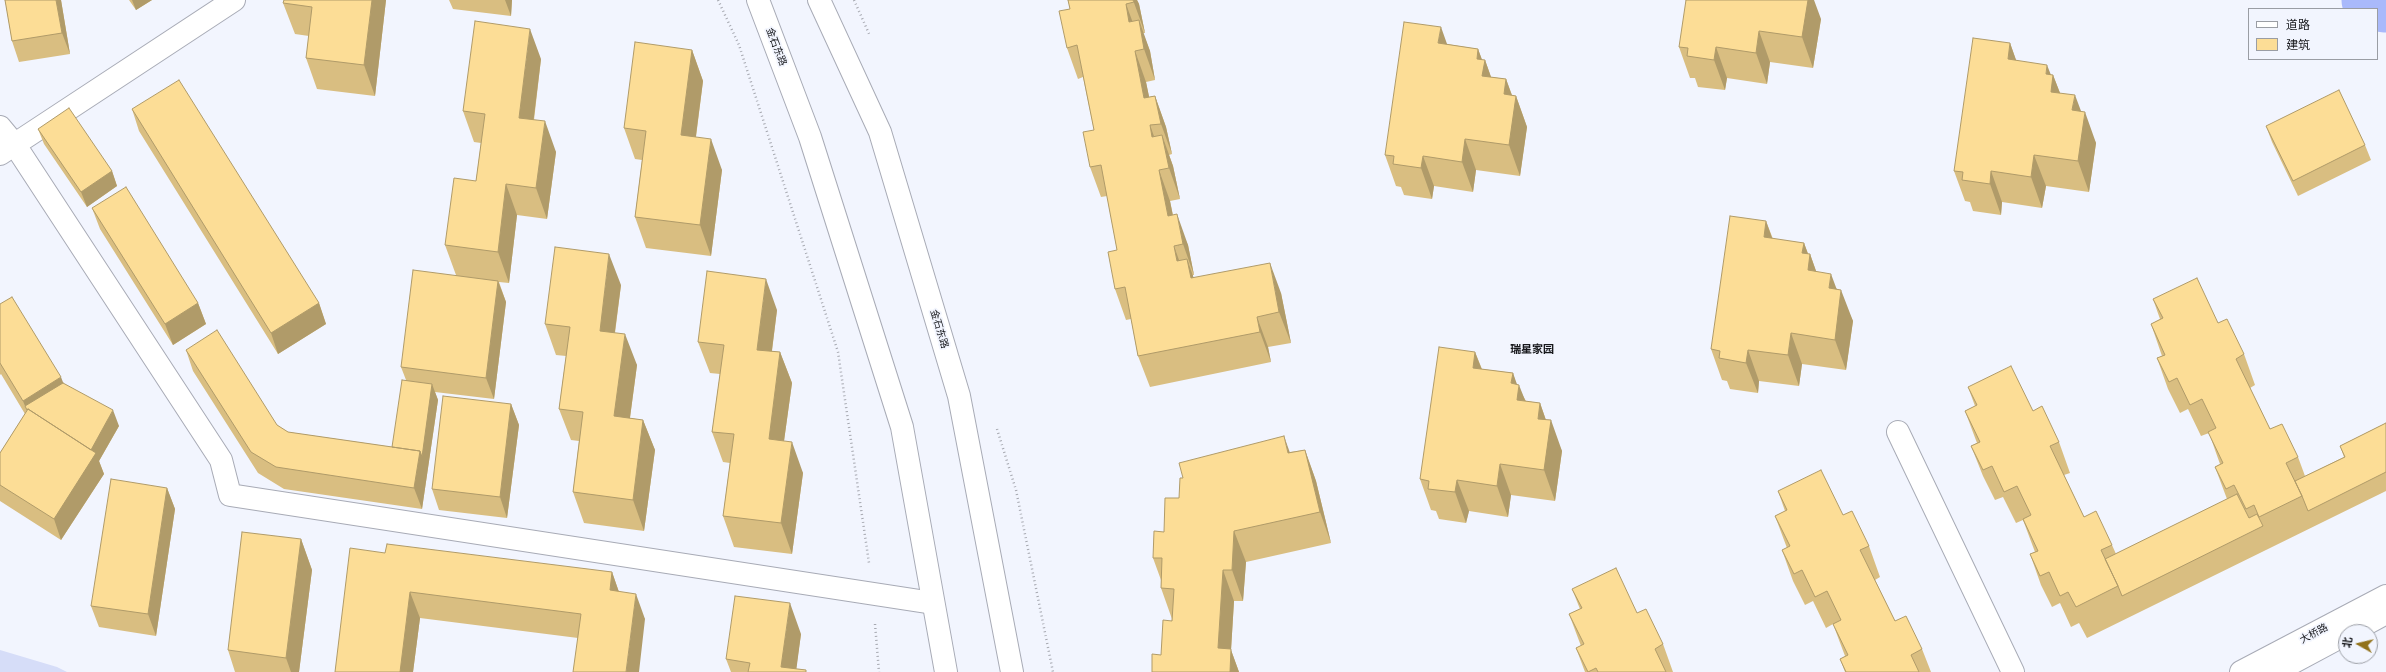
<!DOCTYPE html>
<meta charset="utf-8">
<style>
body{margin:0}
#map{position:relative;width:2386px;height:672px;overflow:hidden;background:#f2f5fe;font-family:Manrope,"Noto Sans SC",sans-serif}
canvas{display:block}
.legend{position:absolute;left:2248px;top:8px;width:130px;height:52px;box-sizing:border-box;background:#f2f5fe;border:1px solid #9a9da4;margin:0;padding:5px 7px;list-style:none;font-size:12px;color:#17181c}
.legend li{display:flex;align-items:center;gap:8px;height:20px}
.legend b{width:20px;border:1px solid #9a9da4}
.north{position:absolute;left:2338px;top:624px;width:40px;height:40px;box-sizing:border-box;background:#f2f5fe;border:1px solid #9a9da4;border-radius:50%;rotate:278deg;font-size:11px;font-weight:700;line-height:16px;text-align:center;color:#17181c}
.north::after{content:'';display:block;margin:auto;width:14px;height:18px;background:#927219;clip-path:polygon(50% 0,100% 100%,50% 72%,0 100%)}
</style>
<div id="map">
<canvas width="2386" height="672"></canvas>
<ul class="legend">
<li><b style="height:5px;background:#fff"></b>道路</li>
<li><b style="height:11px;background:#fcdd96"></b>建筑</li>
</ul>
<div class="north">北</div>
</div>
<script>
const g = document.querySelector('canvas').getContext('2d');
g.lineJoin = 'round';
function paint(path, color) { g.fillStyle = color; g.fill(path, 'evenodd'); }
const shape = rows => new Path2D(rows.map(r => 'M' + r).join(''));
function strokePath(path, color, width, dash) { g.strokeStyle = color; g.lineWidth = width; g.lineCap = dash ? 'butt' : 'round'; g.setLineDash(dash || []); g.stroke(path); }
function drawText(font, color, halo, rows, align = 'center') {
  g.font = font + ' Manrope,"Noto Sans SC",sans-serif'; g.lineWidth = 3.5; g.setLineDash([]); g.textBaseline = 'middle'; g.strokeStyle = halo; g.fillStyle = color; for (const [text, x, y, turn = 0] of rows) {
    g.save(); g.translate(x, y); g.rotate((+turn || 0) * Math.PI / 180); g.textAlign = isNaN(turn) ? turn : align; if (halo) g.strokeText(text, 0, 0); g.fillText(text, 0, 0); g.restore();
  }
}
const green = shape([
 [0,650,57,667,67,672,0,672]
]);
const river = shape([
 [2372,0,2386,2]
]);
const path = shape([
 [718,0,739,45,838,352,869,563],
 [854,0,870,36],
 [997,429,1016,490,1053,672],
 [875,624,879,672]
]);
const street = shape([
 [0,127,15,145,221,460,230,495,933,603],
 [0,154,234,0],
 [1898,432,2013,672],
 [2351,632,2386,613],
 [2241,672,2386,596],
 [2275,672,2346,634]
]);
const secondary = shape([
 [758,0,810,137,902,427,946,672],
 [819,0,880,132,959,396,1012,672]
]);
const wall = shape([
 [5,0,61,0,70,54,19,62,12,41],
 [129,0,152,0,136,10],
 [386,0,375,96,317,89,306,58,309,36,295,34,283,3],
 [449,0,512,0,511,16,453,9],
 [1068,0,1137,0,1139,4,1145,33,1143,33,1150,51,1155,80,1146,82,1149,97,1155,96,1166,127,1172,154,1169,155,1173,166,1180,199,1170,201,1173,215,1188,245,1194,275,1193,275,1193,278,1281,293,1291,343,1268,347,1271,362,1150,387,1138,356,1131,319,1126,320,1115,289,1117,250,1107,196,1101,197,1090,167,1094,130,1083,77,1078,79,1067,48,1070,9],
 [1821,19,1813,68,1770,62,1767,84,1727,78,1725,90,1698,87,1695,78,1690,78,1679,47],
 [2010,43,2016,60,2051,75,2053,75,2060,93,2080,111,2096,143,2089,192,2046,186,2042,208,2002,202,2001,215,1973,211,1970,202,1965,201,1954,171],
 [1447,44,1478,49,1482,60,1485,60,1491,77,1506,79,1512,95,1516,96,1527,127,1520,176,1476,170,1473,192,1434,186,1432,199,1404,195,1401,187,1396,186,1385,155],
 [692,50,703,81,696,137,722,170,711,256,646,248,635,217,642,160,635,159,624,128],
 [541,59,534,120,556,152,547,219,517,215,509,283,499,282,506,302,494,399,435,392,438,400,422,509,284,489,258,473,193,371,186,350,277,425,288,432,392,447,406,380,401,367,456,275,445,245,476,181,481,143,474,142,463,111],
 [132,109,319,303,326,324,278,354,139,131],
 [2266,126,2365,145,2371,160,2298,196,2272,142],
 [38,129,112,171,117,186,87,207,44,144],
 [92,208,198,303,206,324,173,345,100,229],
 [1766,221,1773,239,1804,243,1808,254,1810,254,1816,271,1837,289,1853,321,1846,370,1802,364,1799,386,1759,381,1758,393,1730,389,1727,381,1722,380,1711,349],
 [621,285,615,333,637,365,630,418,643,420,655,450,644,531,584,523,573,492,579,441,571,440,559,409,566,356,556,355,545,324],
 [2153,299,2218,323,2244,354,2255,385,2250,388,2270,429,2298,457,2305,476,2344,457,2340,446,2386,423,2386,491,2087,638,2079,623,2071,627,2060,603,2052,607,2041,585,2030,554,2035,552,2023,520,2016,523,2003,497,1995,500,1983,476,1971,446,1977,443,1965,411,1975,406,1968,387,2033,411,2059,442,2070,473,2064,475,2084,517,2112,545,2116,554,2227,499,2215,467,2220,464,2209,433,2201,436,2188,409,2180,413,2168,389,2157,358,2162,356,2151,324,2160,319],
 [0,304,63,383,119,426,99,461,104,474,61,540,0,501,0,453,25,414,1,374,0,375],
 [777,310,772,351,780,352,792,383,784,441,803,473,792,554,734,547,723,516,730,463,723,462,712,432,720,374,710,373,698,342],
 [1475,352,1482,369,1513,373,1516,384,1526,401,1540,403,1546,420,1562,451,1555,501,1511,495,1508,517,1469,511,1466,523,1439,519,1436,511,1431,510,1420,479],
 [511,404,519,425,507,518,439,510,432,489],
 [1305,450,1316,481,1331,543,1246,562,1243,601,1234,601,1231,650,1239,672,1152,672,1161,655,1172,619,1161,588,1161,580,1153,558,1164,532,1179,498,1183,478,1290,452],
 [167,488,175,509,156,636,99,627,91,606],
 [1778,491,1843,515,1869,546,1880,577,1875,580,1895,621,1922,649,1931,672,1845,672,1840,659,1845,656,1833,624,1826,628,1813,601,1805,605,1793,581,1782,550,1787,548,1775,516,1785,511],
 [301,539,312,570,299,672,235,672,228,650],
 [385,553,612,572,619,592,645,619,578,638,420,618,413,672,335,672],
 [1572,589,1637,613,1663,644,1673,672,1585,672,1576,648,1581,646,1569,614,1580,609],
 [801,634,796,669,806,670,806,672,731,672,726,659]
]);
const shadedWall = shape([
 [56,0,61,0,70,54,62,33],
 [132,0,152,0,136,10],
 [372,0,386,0,375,96,364,65],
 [505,0,512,0,511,16],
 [1133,0,1137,0,1139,4,1145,33],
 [1802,0,1814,0,1821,19,1813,68,1802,37],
 [1126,4,1137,34,1129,22],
 [1139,20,1150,51,1155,80,1144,49],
 [1441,27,1452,58,1438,43],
 [530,29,541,59,530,149,519,118],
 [1759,31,1770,62,1767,84,1756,53],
 [2010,43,2021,74,2008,59],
 [1716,47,1727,78,1725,90,1714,60],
 [1478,49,1484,65,1485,60,1496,91,1482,76,1477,59],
 [692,50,703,81,692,166,681,135],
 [1135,51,1146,82,1155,125,1144,98],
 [2047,65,2053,80,2053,75,2065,106,2051,92,2046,74],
 [1506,79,1515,104,1516,96,1527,127,1520,176,1509,145,1504,94],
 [2075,95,2084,119,2085,112,2096,143,2089,192,2078,161,2072,110],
 [1155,96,1166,127,1172,154,1161,124],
 [545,121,556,152,547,219,536,188],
 [1150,125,1161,156,1152,137],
 [1162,135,1173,166,1180,199,1169,168],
 [711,139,722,170,711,256,700,225],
 [1465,139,1476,170,1473,192,1462,162],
 [2034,155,2046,186,2042,208,2031,177],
 [1423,156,1434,186,1432,199,1421,168],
 [1159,170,1170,201,1179,247,1168,216],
 [112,171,117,186,87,207,81,192],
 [1991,171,2002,202,2001,215,1990,184],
 [506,184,517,215,509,283,498,252],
 [1177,214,1188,245,1194,275,1183,244],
 [1766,221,1777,252,1764,237],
 [1804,243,1810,259,1810,254,1821,285,1808,270,1802,253],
 [1174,246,1185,277,1177,261],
 [609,254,621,285,611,361,600,331],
 [1187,259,1198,290,1191,278],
 [1270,263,1281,293,1291,343,1279,312],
 [1831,274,1840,298,1841,290,1853,321,1846,370,1835,340,1829,288],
 [766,279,777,310,768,381,757,350],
 [498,281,506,302,494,399,486,378],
 [198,303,206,324,173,345,165,324],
 [319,303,326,324,278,354,271,333],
 [1257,317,1268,347,1271,362,1260,332],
 [1791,333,1802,364,1799,386,1788,355],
 [625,334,637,365,626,447,614,416],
 [1748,350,1759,381,1758,393,1746,363],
 [780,352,792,383,780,470,769,439],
 [1475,352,1487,383,1473,368],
 [1513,373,1519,390,1519,385,1531,415,1528,431,1511,383],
 [61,377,69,398,25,406,23,401],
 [432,384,438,400,422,509,414,488,420,451],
 [1540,403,1549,429,1551,420,1562,451,1555,501,1544,470,1538,419],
 [511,404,519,425,507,518,500,497],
 [113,410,119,426,99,461,104,474,61,540,54,519,89,453],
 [643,420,655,450,644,531,633,500],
 [1284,436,1295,467,1288,453],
 [792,442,803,473,792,554,781,523],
 [1305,450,1316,481,1331,543,1320,512],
 [1500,464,1511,495,1508,517,1497,486],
 [1457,480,1469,511,1466,523,1455,492],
 [167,488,175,509,156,636,148,614],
 [1234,531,1246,562,1243,601,1232,570],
 [301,539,312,570,299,672,291,672,286,658],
 [1223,570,1234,601,1231,650,1239,672,1227,672,1218,648],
 [612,572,621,598,610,590],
 [410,592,420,618,413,672,400,672],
 [636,594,645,619,639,672,626,672],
 [790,603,801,634,796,672,781,667]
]);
const building = shape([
 [5,0,56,0,62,33,12,41,5,0],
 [284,0,372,0,364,65,306,58,312,7,283,3,284,0],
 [1068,0,1133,0,1134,2,1126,4,1129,22,1139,20,1144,49,1135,51,1144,98,1155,96,1161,124,1150,125,1152,137,1162,135,1169,168,1159,170,1168,216,1177,214,1183,244,1174,246,1177,261,1187,259,1191,278,1270,263,1279,312,1257,317,1260,332,1138,356,1125,287,1115,289,1108,252,1117,250,1101,165,1090,167,1083,132,1094,130,1077,45,1067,48,1059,11,1070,9,1068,0],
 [1686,0,1808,0,1802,37,1759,31,1756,53,1716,47,1714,60,1687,56,1688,48,1679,47,1686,0],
 [475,21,530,29,519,118,545,121,536,188,506,184,498,252,445,245,454,178,476,181,485,114,463,111,475,21],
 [1404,22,1441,27,1438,43,1478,49,1477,59,1485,60,1482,76,1506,79,1504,94,1516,96,1509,145,1465,139,1462,162,1423,156,1421,168,1393,164,1394,156,1385,155,1404,22],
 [1973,38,2010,43,2008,59,2047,65,2046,74,2053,75,2051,92,2075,95,2072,110,2085,112,2078,161,2034,155,2031,177,1991,171,1990,184,1962,180,1963,172,1954,171,1973,38],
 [635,42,692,50,681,135,711,139,700,225,635,217,646,131,624,128,635,42],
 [179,80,319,303,271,333,132,109,179,80],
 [2339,90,2365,145,2293,181,2266,126,2339,90],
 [69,108,112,171,81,192,38,129,69,108],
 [126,187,198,303,165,324,92,208,126,187],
 [1730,216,1766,221,1764,237,1804,243,1802,253,1810,254,1808,270,1831,274,1829,288,1841,290,1835,340,1791,333,1788,355,1748,350,1746,363,1719,358,1720,351,1711,349,1730,216],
 [555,247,609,254,600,331,625,334,614,416,643,420,633,500,573,492,583,412,559,409,570,327,545,324,555,247],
 [413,270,498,281,486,378,401,367,413,270],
 [707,271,766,279,757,350,780,352,769,439,792,442,781,523,723,516,734,434,712,432,724,345,698,342,707,271],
 [2197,278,2218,323,2227,319,2244,354,2236,359,2270,429,2282,424,2298,457,2286,463,2302,496,2259,517,2254,505,2246,509,2234,485,2226,489,2215,467,2223,463,2208,432,2216,428,2202,399,2190,405,2177,378,2169,382,2157,358,2165,355,2151,324,2163,318,2153,299,2197,278],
 [12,297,61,377,23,401,0,363,0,304,12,297],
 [217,330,277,425,288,432,420,451,414,488,276,467,251,452,186,350,217,330],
 [1439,347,1475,352,1473,368,1513,373,1511,383,1519,385,1517,400,1540,403,1538,419,1551,420,1544,470,1500,464,1497,486,1457,480,1455,492,1428,489,1429,481,1420,479,1439,347],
 [2011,366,2033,411,2042,406,2059,442,2050,446,2084,517,2096,511,2112,545,2101,550,2118,586,2076,607,2068,592,2060,596,2049,572,2040,576,2030,554,2038,551,2023,519,2031,515,2017,486,2004,492,1992,466,1983,470,1971,446,1980,442,1965,411,1977,405,1968,387,2011,366],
 [402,380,432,384,422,457,420,451,392,447,402,380],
 [63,383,113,410,91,450,28,409,27,410,25,406,63,383],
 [443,396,511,404,500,497,432,489,443,396],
 [28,409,96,453,54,519,0,485,0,453,28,409],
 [2386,423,2386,472,2308,511,2302,496,2295,481,2345,457,2340,446,2386,423],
 [1284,436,1288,453,1305,450,1320,512,1234,531,1232,570,1223,570,1218,648,1231,649,1230,672,1152,672,1152,654,1161,655,1163,620,1172,621,1174,589,1161,588,1162,558,1153,558,1154,531,1164,532,1165,498,1179,498,1180,478,1183,478,1179,463,1284,436],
 [1821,470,1843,515,1852,511,1869,546,1860,550,1895,621,1906,616,1922,649,1911,655,1919,672,1846,672,1840,659,1848,655,1833,624,1841,620,1827,591,1815,597,1802,570,1794,574,1782,550,1790,546,1775,516,1787,510,1778,491,1821,470],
 [111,479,167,488,148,614,91,606,111,479],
 [2237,494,2249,518,2257,514,2263,526,2122,596,2118,586,2105,559,2237,494],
 [242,532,301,539,286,658,228,650,242,532],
 [387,544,612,572,610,590,636,594,626,672,573,672,581,614,410,592,400,672,335,672,350,548,385,553,387,544],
 [1616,568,1637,613,1646,609,1663,644,1655,649,1666,672,1598,672,1596,668,1588,672,1576,648,1584,644,1569,614,1582,608,1572,589,1616,568],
 [735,596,790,603,781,667,806,670,806,672,748,672,750,663,726,659,735,596]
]);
const streetNames = [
 ["金石东路",776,47,69],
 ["金石东路",939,329,73],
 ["大桥路",2314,634,-28]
];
const neighbourhoodNames = [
 ["瑞星家园",1532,350]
];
paint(green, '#d6ddf8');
strokePath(river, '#a9b9fb', 61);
strokePath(street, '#a8abb6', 24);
strokePath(secondary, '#a8abb6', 24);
strokePath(path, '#a7a9b1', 2.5, [1, 3]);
strokePath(street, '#fff', 22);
strokePath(secondary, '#fff', 22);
paint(wall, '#d9be81');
paint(shadedWall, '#b09b69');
paint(building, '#fcdd96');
strokePath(building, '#b09b69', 1);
drawText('10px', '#17181c', '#f2f5fe', streetNames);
drawText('bold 11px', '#17181c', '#f2f5fe', neighbourhoodNames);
</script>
